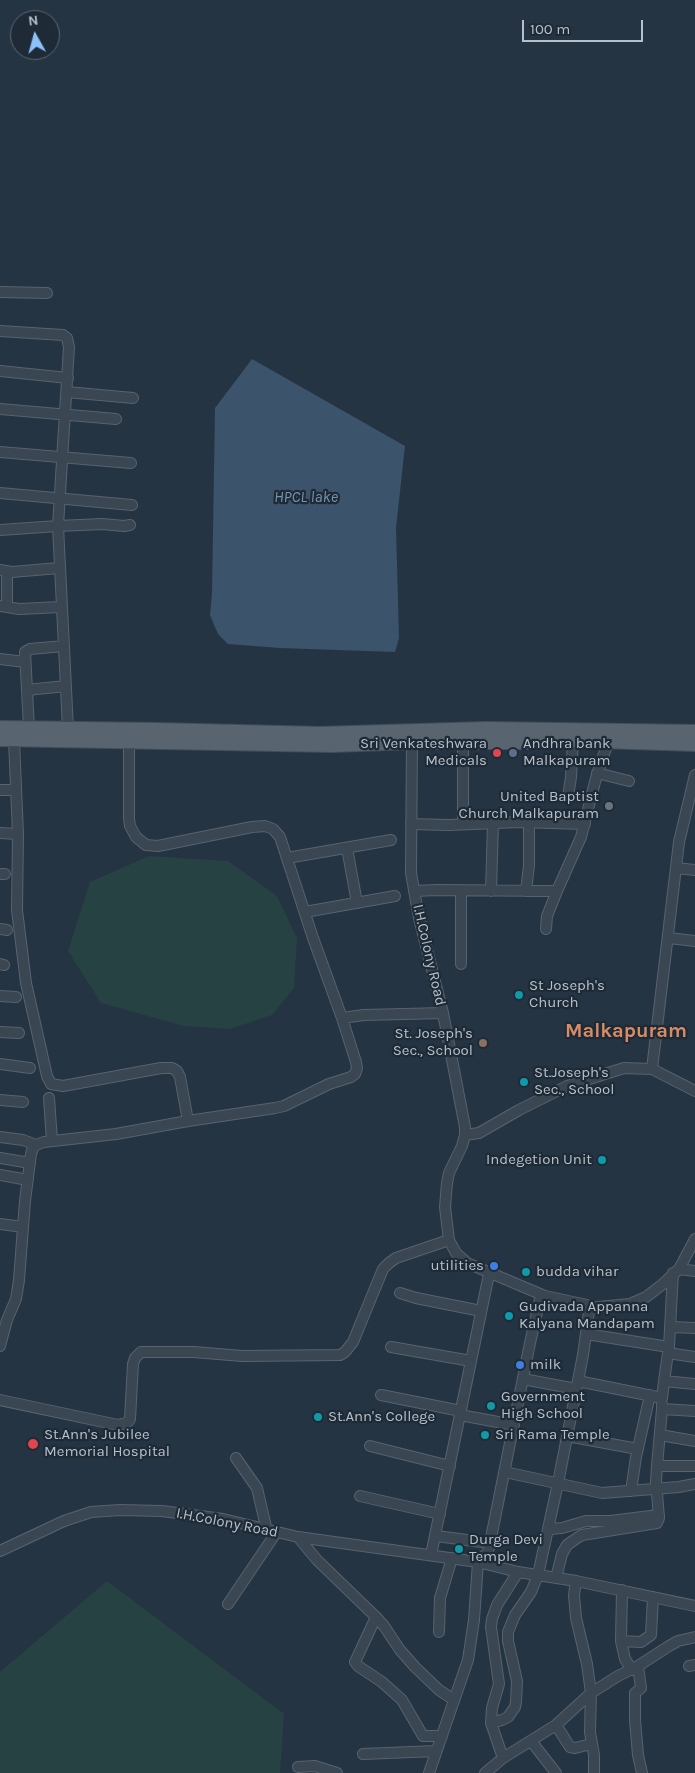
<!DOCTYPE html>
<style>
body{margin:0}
#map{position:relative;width:695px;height:1773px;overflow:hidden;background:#253442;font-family:Karla,sans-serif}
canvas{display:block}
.north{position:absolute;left:10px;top:10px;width:50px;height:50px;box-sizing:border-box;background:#1e2b37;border:1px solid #5b6772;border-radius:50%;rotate:353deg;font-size:14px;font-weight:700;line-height:20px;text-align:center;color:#b6c0cb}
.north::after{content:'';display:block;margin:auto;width:18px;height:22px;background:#8cc1fa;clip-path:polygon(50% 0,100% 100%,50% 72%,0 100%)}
.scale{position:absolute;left:522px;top:20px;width:121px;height:22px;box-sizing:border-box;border:2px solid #b6c0cb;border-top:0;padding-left:6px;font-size:15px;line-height:18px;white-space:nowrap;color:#b6c0cb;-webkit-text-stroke:4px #1e2b37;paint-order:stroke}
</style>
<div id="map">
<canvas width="695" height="1773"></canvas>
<div class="north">N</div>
<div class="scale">100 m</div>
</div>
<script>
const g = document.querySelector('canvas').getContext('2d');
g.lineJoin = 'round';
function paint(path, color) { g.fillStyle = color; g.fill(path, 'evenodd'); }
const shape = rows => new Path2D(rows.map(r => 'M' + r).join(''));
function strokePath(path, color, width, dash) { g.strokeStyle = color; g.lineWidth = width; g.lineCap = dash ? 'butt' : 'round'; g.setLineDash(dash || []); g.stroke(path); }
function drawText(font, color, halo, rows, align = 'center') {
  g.font = font + ' Karla,sans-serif'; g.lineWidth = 4.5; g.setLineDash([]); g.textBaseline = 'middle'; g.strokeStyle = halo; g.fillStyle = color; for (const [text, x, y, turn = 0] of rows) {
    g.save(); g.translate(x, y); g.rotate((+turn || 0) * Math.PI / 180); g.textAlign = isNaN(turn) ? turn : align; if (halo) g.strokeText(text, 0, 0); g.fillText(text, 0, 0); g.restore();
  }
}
const green = shape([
 [149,856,228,861,277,896,297,938,294,988,272,1015,230,1029,184,1026,101,1003,68,951,90,882],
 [107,1581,284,1714,280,1773,0,1773,0,1672]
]);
const water = shape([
 [252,359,405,446,396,528,399,638,395,652,280,648,228,644,218,634,210,615,212,593,215,408]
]);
const minor = shape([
 [0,292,47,293],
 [0,331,63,335,67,338,69,347,58,526,68,729],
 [0,371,68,378],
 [67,392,133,398],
 [0,409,116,419],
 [0,452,131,463],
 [0,493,132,505],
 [0,530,58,526,102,524,124,526,130,525],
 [0,570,12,572,59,568],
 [0,606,19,609,61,607],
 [7,607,7,572],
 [0,659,25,662],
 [27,690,66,686],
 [29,728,25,652,30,649,64,646],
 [412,737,411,873,419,918,443,1013,465,1127,465,1135,462,1146,449,1173,447,1183,445,1207,449,1240,456,1253,467,1263,545,1296,587,1305,589,1311,583,1355,558,1483,538,1575,531,1592,515,1615,508,1632,508,1641,517,1681,516,1702,515,1707,508,1717,502,1720,491,1723],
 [14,740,18,834,17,910,26,983,47,1076,51,1084,63,1086,161,1068,172,1068,177,1071,180,1077,188,1121],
 [597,773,629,781],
 [0,790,16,790],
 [568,797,571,777,573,740],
 [411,824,449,825,519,822,585,824],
 [463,824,463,742],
 [0,833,18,834],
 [347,848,357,903],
 [287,858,391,840],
 [676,868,695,870],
 [0,874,5,874],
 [414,891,437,890,557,891],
 [461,891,461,964],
 [491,891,493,822],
 [526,891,529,865,529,822],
 [305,912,395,896],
 [0,929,7,930],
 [546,929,547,916,557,891,581,837,596,778,608,742],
 [669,938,695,941],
 [0,964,4,965],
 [0,996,16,997],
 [342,1018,364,1015,443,1013],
 [0,1032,19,1033],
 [0,1064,30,1068],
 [652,1069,679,842,695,775],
 [49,1098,52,1141],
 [0,1100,23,1102],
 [465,1135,479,1133,519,1110,567,1086,624,1068,652,1069,695,1091],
 [0,1137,23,1140,36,1145],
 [0,1158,30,1163],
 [0,1175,28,1180],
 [0,1224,23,1227],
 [679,1269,695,1271],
 [400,1293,416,1298,481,1311],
 [588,1308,630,1304,646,1297,663,1284,679,1269,695,1239],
 [671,1327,695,1328],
 [586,1334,669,1347,668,1353,695,1357],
 [0,1346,7,1320,16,1299,19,1280,25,1201,31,1154,33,1148,36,1145,44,1142,116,1134,188,1121,275,1108,284,1106,329,1084,351,1077,355,1074,357,1068,356,1062,342,1018,313,938,280,837,273,829,265,826,252,827,158,846,146,845,136,837,130,826,129,819,129,735],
 [391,1347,471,1361],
 [669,1347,673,1273],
 [523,1379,576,1389],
 [578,1381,662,1398,664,1381,695,1384],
 [664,1381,668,1353],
 [381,1395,461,1411],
 [0,1400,118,1425,123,1424,128,1422,130,1419,133,1364,135,1358,141,1352,194,1352,242,1356,340,1355,345,1352,353,1342,383,1269,389,1263,396,1258,449,1240],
 [662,1404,662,1409,695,1411],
 [662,1409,657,1466,695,1466],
 [460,1415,514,1425],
 [660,1435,695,1441],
 [567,1436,638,1449],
 [370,1446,450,1466],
 [236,1458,257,1488,267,1531],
 [505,1472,602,1493,679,1487,695,1484],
 [631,1491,636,1457,650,1395],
 [360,1496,440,1514],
 [550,1529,562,1528,586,1521,610,1521,659,1515],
 [436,1536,490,1543,530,1343,541,1295],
 [298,1537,317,1560,376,1617,384,1626,400,1650,415,1667,439,1690,454,1700],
 [0,1551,64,1521,91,1512,120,1510,162,1511,223,1519,298,1537,478,1562,518,1572,576,1581,695,1606],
 [431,1555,489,1274],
 [556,1578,562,1554,567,1545,577,1538,582,1535,657,1523,659,1518,656,1481,657,1466],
 [228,1604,276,1533],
 [376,1617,355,1662,358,1666,382,1682,402,1700,423,1736,442,1736],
 [439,1632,440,1598,452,1558],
 [621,1641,622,1590],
 [638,1666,641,1688,635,1693,635,1720,638,1755,642,1773],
 [689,1666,695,1665],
 [632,1670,625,1659,621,1641,641,1642,651,1635,653,1597],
 [556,1725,570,1747,575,1748,591,1744],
 [531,1741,556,1773],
 [363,1754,436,1751],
 [503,1758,491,1723,492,1708,499,1684,491,1627,492,1619,497,1605,518,1572],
 [298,1767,315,1766,337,1773],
 [429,1773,468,1660,474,1620,478,1562,488,1552,490,1543],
 [485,1773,503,1758,556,1725,591,1693,587,1664,576,1618,574,1595,576,1581],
 [594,1773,594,1755,590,1732,591,1693,618,1676,638,1666,669,1646,678,1641,695,1637]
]);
const major = shape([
 [0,728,155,730,320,734,486,729,695,732],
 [0,739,332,745,412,742,524,742,573,740,695,744]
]);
const markers = [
 [497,753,5,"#e0444e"],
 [513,753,5,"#5c6f8a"],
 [609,806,5,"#6b7280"],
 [519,995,5,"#0f9aa8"],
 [483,1043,5,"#8d6e63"],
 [524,1082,5,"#0f9aa8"],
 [602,1160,5,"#0f9aa8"],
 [494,1266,5,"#3f7fe0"],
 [526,1272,5,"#0f9aa8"],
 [509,1316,5,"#0f9aa8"],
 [520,1365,5,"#3f7fe0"],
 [491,1406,5,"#0f9aa8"],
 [318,1417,5,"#0f9aa8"],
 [485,1435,5,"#0f9aa8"],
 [33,1444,6,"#e0444e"],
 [459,1549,5,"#0f9aa8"]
];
const poiNames = [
 ["Sri Venkateshwara",487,744,"right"],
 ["Medicals",487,761,"right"],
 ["Andhra bank",523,744],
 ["Malkapuram",523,761],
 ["United Baptist",599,797,"right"],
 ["Church Malkapuram",599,814,"right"],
 ["St Joseph's",529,986],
 ["Church",529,1003],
 ["St. Joseph's",473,1034,"right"],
 ["Sec., School",473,1051,"right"],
 ["St.Joseph's",534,1073],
 ["Sec., School",534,1090],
 ["Indegetion Unit",592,1160,"right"],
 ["utilities",484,1266,"right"],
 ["budda vihar",536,1272],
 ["Gudivada Appanna",519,1307],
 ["Kalyana Mandapam",519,1324],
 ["milk",530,1365],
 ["Government",501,1397],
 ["High School",501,1414],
 ["St.Ann's College",328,1417],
 ["St.Ann's Jubilee",44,1435],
 ["Memorial Hospital",44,1452],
 ["Sri Rama Temple",495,1435],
 ["Durga Devi",469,1540],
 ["Temple",469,1557]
];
const streetNames = [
 ["I.H.Colony Road",429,955,77],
 ["I.H.Colony Road",227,1523,11]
];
const waterNames = [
 ["HPCL lake",306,497]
];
const districtNames = [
 ["Malkapuram",626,1031]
];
paint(green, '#274243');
paint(water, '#3b536b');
strokePath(minor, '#57636f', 12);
strokePath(major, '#434f5b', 16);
strokePath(minor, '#3a4651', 10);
strokePath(major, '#586571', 14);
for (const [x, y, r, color] of markers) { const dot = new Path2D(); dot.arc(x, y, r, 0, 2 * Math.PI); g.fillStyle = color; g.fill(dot); strokePath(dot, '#1e2b37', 2); }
drawText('15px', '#b6c0cb', '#1e2b37', poiNames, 'left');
drawText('15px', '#b6c0cb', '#1e2b37', streetNames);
drawText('italic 16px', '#7694af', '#1e2b37', waterNames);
drawText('bold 20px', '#d88c65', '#1e2b37', districtNames);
</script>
